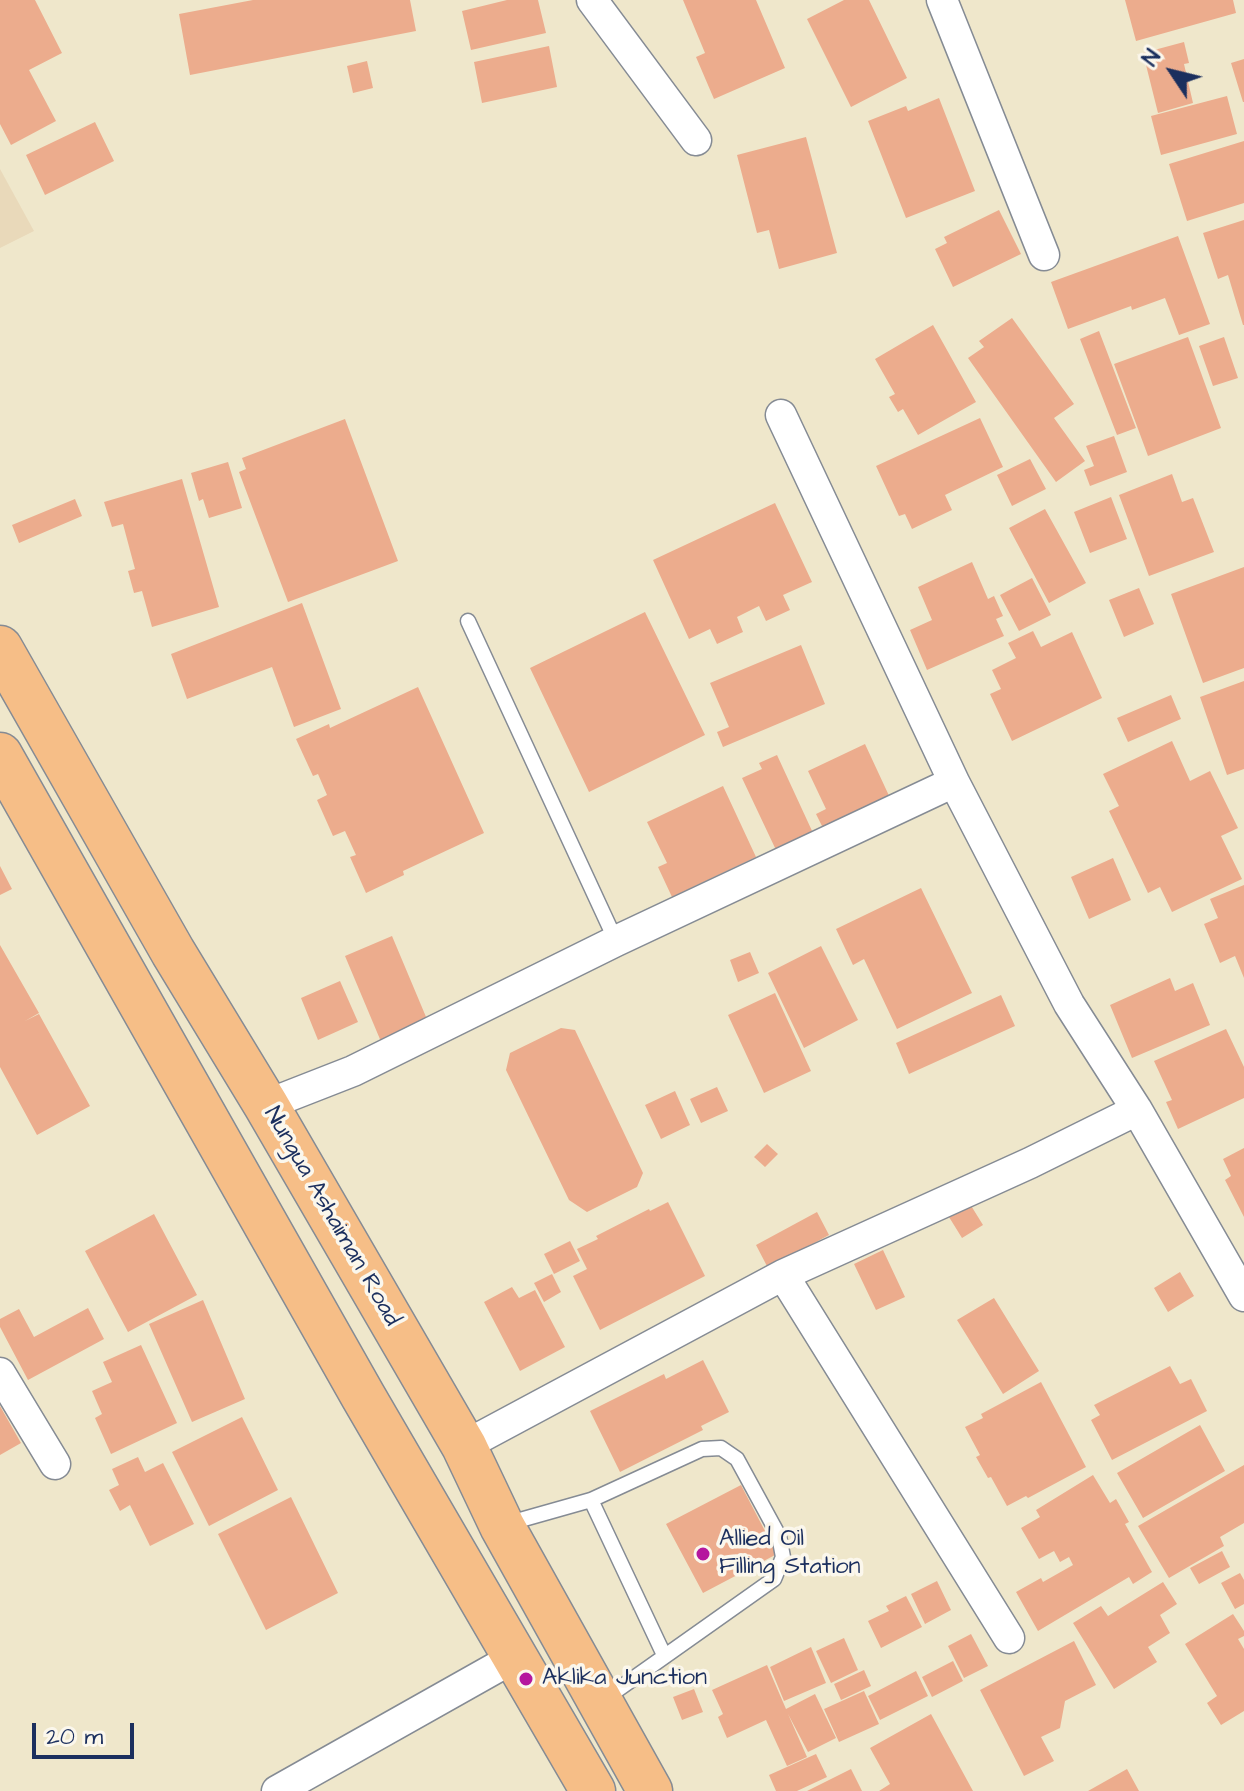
<!DOCTYPE html>
<style>
body{margin:0}
#map{position:relative;width:1244px;height:1791px;overflow:hidden;background:#efe7cb;font-family:"Architects Daughter",sans-serif}
canvas{display:block}
.north{position:absolute;left:1132px;top:32px;width:80px;height:80px;-webkit-text-stroke:6px #fbf7ec;paint-order:stroke;rotate:305deg;font-size:22px;font-weight:700;line-height:32px;text-align:center;color:#1b2f5e}
.north::after{content:'';display:block;margin:auto;width:28px;height:36px;background:#1b2f5e;clip-path:polygon(50% 0,100% 100%,50% 72%,0 100%)}
.scale{position:absolute;left:32px;top:1723px;width:102px;height:36px;box-sizing:border-box;border:4px solid #1b2f5e;border-top:0;padding-left:10px;font-size:24px;line-height:28px;white-space:nowrap;color:#1b2f5e;-webkit-text-stroke:6px #fbf7ec;paint-order:stroke}
</style>
<div id="map">
<canvas width="1244" height="1791"></canvas>
<div class="north">N</div>
<div class="scale">20 m</div>
</div>
<script>
const g = document.querySelector('canvas').getContext('2d');
g.lineJoin = 'round';
function paint(path, color) { g.fillStyle = color; g.fill(path, 'evenodd'); }
const shape = rows => new Path2D(rows.map(r => 'M' + r).join(''));
function strokePath(path, color, width, dash) { g.strokeStyle = color; g.lineWidth = width; g.lineCap = dash ? 'butt' : 'round'; g.setLineDash(dash || []); g.stroke(path); }
function drawText(font, color, halo, rows, align = 'center') {
  g.font = font + ' "Architects Daughter",sans-serif'; g.lineWidth = 7; g.setLineDash([]); g.textBaseline = 'middle'; g.strokeStyle = halo; g.fillStyle = color; for (const [text, x, y, turn = 0] of rows) {
    g.save(); g.translate(x, y); g.rotate((+turn || 0) * Math.PI / 180); g.textAlign = isNaN(turn) ? turn : align; if (halo) g.strokeText(text, 0, 0); g.fillText(text, 0, 0); g.restore();
  }
}
const built = shape([
 [0,169,34,231,0,248]
]);
const building = shape([
 [0,0,35,0,62,53,29,70,56,121,11,145,0,124],
 [253,0,410,0,416,31,190,75,179,14],
 [507,0,538,0,546,33,471,50,462,11],
 [683,0,756,0,785,68,714,99,696,57,705,53],
 [844,0,869,0,907,78,851,107,807,19],
 [1125,0,1233,0,1236,13,1136,41],
 [1184,42,1189,63,1184,64,1193,103,1158,113,1143,53],
 [549,46,557,87,482,103,474,62],
 [1244,59,1244,102,1243,102,1231,63],
 [367,61,373,88,353,93,347,66],
 [1227,96,1237,134,1161,155,1151,116],
 [939,98,975,191,906,218,868,121,906,106,908,111],
 [95,122,114,161,45,195,26,155],
 [806,137,837,253,779,269,769,230,757,233,737,155],
 [1244,141,1244,203,1187,221,1169,164],
 [999,210,1021,254,953,287,935,249,947,243,944,237],
 [1244,220,1244,325,1243,325,1228,275,1218,279,1203,233],
 [1178,236,1210,324,1179,335,1165,298,1132,310,1131,306,1068,329,1051,282],
 [1012,318,1074,404,1054,418,1085,461,1056,482,968,358,984,347,979,341],
 [933,325,976,402,918,435,903,409,898,412,889,397,895,394,875,359],
 [1099,331,1136,428,1117,435,1080,339],
 [1188,337,1221,428,1148,456,1114,364],
 [1224,337,1238,378,1213,386,1199,346],
 [980,418,1003,467,945,495,952,510,912,529,905,514,899,516,876,466],
 [345,419,398,561,288,602,239,472,246,469,242,458],
 [1114,436,1127,472,1090,486,1084,470,1094,466,1086,446],
 [1030,459,1046,489,1012,506,997,475],
 [228,462,242,508,209,518,203,499,199,501,191,473],
 [1172,474,1182,502,1193,498,1214,552,1149,576,1119,495],
 [182,479,219,607,152,627,142,591,134,593,128,571,135,569,123,524,112,527,104,502],
 [1111,497,1127,539,1090,553,1074,512],
 [75,499,82,516,19,543,12,525],
 [775,503,812,582,783,595,790,610,766,621,759,606,737,617,743,632,717,644,710,629,689,639,653,560],
 [1045,509,1086,583,1049,603,1009,528],
 [972,562,988,599,994,596,1003,616,996,619,1004,636,927,670,910,630,932,620,918,587],
 [1244,567,1244,668,1203,683,1171,594],
 [1032,578,1051,615,1019,631,1000,595],
 [1139,588,1154,624,1124,637,1109,600],
 [302,603,341,709,294,727,272,667,187,699,171,654],
 [645,612,705,735,589,792,530,668],
 [1033,631,1041,647,1072,632,1102,698,1012,741,990,694,1001,689,992,670,1016,658,1008,643],
 [801,645,825,704,723,747,717,732,729,727,710,683],
 [1244,681,1244,769,1227,775,1200,697],
 [418,687,484,833,403,871,404,875,366,893,350,857,356,855,345,831,333,836,317,800,327,795,318,774,313,776,296,739,329,724,330,728],
 [1171,695,1181,719,1128,742,1117,718],
 [1172,741,1190,781,1210,771,1238,828,1221,836,1242,879,1172,912,1160,887,1148,893,1109,811,1119,806,1103,774],
 [865,744,891,800,825,832,816,814,826,809,808,771],
 [777,755,813,833,776,850,742,778,762,769,759,763],
 [723,786,756,857,672,897,658,867,667,863,647,822],
 [1113,858,1131,900,1089,919,1071,877],
 [0,866,12,889,0,895],
 [1244,885,1244,978,1235,956,1220,963,1204,924,1218,918,1210,899],
 [921,888,972,993,897,1029,864,959,853,965,836,929],
 [392,936,429,1024,382,1044,345,956],
 [0,945,39,1013,25,1021,39,1014,90,1106,37,1135,0,1067],
 [821,946,858,1020,804,1048,768,973],
 [750,952,759,973,738,982,730,960],
 [1170,978,1175,991,1193,983,1210,1025,1132,1058,1110,1005],
 [340,981,358,1022,318,1040,301,998],
 [775,993,811,1071,764,1093,728,1015],
 [1001,995,1015,1026,909,1074,896,1043],
 [561,1028,575,1030,643,1173,637,1187,587,1212,569,1200,506,1070,510,1053],
 [1226,1029,1244,1067,1244,1098,1178,1129,1166,1102,1172,1100,1154,1061],
 [717,1087,728,1111,701,1123,690,1099],
 [675,1091,690,1125,661,1139,645,1105],
 [767,1144,778,1154,765,1167,754,1157],
 [1244,1148,1244,1217,1225,1180,1231,1176,1223,1159],
 [668,1202,705,1276,600,1330,573,1276,587,1269,577,1249,598,1239,596,1236,649,1209,650,1211],
 [970,1204,983,1225,962,1238,949,1217],
 [817,1212,829,1235,768,1268,756,1245],
 [154,1214,197,1295,128,1332,85,1251],
 [570,1241,580,1261,554,1274,544,1254],
 [883,1250,905,1297,876,1310,854,1264],
 [1180,1272,1194,1296,1168,1312,1154,1288],
 [552,1274,561,1292,544,1302,534,1283],
 [512,1287,519,1298,535,1290,565,1347,520,1371,484,1302],
 [994,1298,1039,1371,1003,1394,957,1320],
 [203,1300,245,1399,192,1422,149,1324],
 [88,1308,104,1339,28,1380,0,1327,0,1319,19,1309,34,1337],
 [141,1345,177,1423,111,1454,95,1418,102,1414,92,1391,112,1382,103,1362],
 [703,1360,729,1412,701,1426,703,1430,620,1472,590,1411,664,1374,666,1379],
 [1170,1366,1180,1384,1191,1379,1207,1411,1112,1460,1091,1420,1100,1415,1094,1405],
 [1041,1382,1086,1467,1028,1498,1026,1496,1007,1506,991,1477,988,1478,976,1457,980,1455,965,1427,983,1418,981,1414],
 [0,1406,21,1443,0,1455],
 [242,1417,278,1490,209,1526,172,1452],
 [1200,1425,1225,1471,1143,1518,1117,1473],
 [138,1457,145,1472,163,1463,194,1524,150,1546,130,1505,120,1511,109,1490,119,1485,112,1469],
 [1244,1465,1244,1523,1220,1537,1224,1546,1169,1578,1138,1526],
 [1093,1475,1110,1503,1116,1499,1129,1522,1125,1524,1152,1572,1133,1584,1129,1577,1038,1631,1016,1592,1041,1578,1043,1582,1073,1565,1069,1557,1060,1562,1054,1551,1039,1559,1021,1528,1040,1517,1036,1510],
 [741,1485,777,1554,703,1593,666,1524],
 [291,1497,338,1593,266,1630,218,1534],
 [1222,1551,1230,1567,1199,1584,1190,1568],
 [1240,1573,1244,1580,1244,1604,1235,1609,1221,1583],
 [937,1581,951,1610,925,1624,911,1594],
 [1163,1582,1177,1604,1160,1615,1170,1633,1148,1647,1157,1662,1114,1689,1073,1623,1101,1606,1108,1616],
 [906,1596,922,1627,881,1648,868,1621,889,1611,886,1606],
 [1233,1614,1244,1631,1244,1636,1238,1639,1244,1649,1244,1711,1221,1725,1207,1703,1217,1696,1185,1644],
 [971,1634,988,1666,964,1678,948,1646],
 [844,1638,858,1670,831,1683,816,1651],
 [1074,1641,1096,1685,1065,1701,1060,1728,1041,1737,1054,1761,1024,1776,980,1690],
 [811,1647,826,1683,784,1701,770,1667],
 [953,1661,963,1681,932,1697,922,1677],
 [767,1665,786,1709,815,1694,836,1738,808,1752,788,1714,807,1757,787,1766,766,1720,727,1738,718,1717,723,1714,712,1690],
 [864,1670,871,1686,841,1700,834,1684],
 [916,1671,928,1696,880,1720,868,1696],
 [694,1689,703,1712,682,1720,673,1697],
 [864,1691,879,1724,839,1742,824,1709],
 [931,1714,973,1791,879,1791,890,1784,870,1748],
 [816,1754,827,1777,797,1791,776,1791,769,1775],
 [851,1769,862,1791,807,1791],
 [1127,1769,1139,1791,1088,1791]
]);
const service = shape([
 [468,621,616,941],
 [591,1500,664,1655],
 [506,1524,591,1500,702,1449,721,1448,737,1459,779,1536,783,1557,774,1579,603,1700]
]);
const minor = shape([
 [592,0,696,140],
 [942,0,1044,255],
 [781,415,954,782,1069,1004,1137,1110,1244,1296],
 [266,1105,353,1071,616,941,954,782],
 [783,1275,1009,1638],
 [0,1373,55,1464],
 [464,1446,783,1275,1030,1163,1137,1110],
 [277,1791,515,1657]
]);
const primary = shape([
 [0,648,173,952,266,1105,464,1446,502,1526,650,1791],
 [0,755,363,1396,593,1791]
]);
const markers = [
 [703,1554,8,"#b5179e"],
 [526,1679,8,"#b5179e"]
];
const streetNames = [
 ["Nungua Ashaiman Road",331,1217,60]
];
const poiNames = [
 ["Allied Oil",719,1540],
 ["Filling Station",719,1568],
 ["Aklika Junction",542,1679]
];
paint(built, '#e9d9ba');
paint(building, '#ecac8d');
strokePath(service, '#858b94', 17);
strokePath(minor, '#858b94', 33);
strokePath(primary, '#858b94', 47);
strokePath(service, '#fff', 14);
strokePath(minor, '#fff', 30);
strokePath(primary, '#f6be87', 44);
for (const [x, y, r, color] of markers) { const dot = new Path2D(); dot.arc(x, y, r, 0, 2 * Math.PI); g.fillStyle = color; g.fill(dot); strokePath(dot, '#fbf7ec', 3); }
drawText('24px', '#1b2f5e', '#fbf7ec', streetNames);
drawText('24px', '#1b2f5e', '#fbf7ec', poiNames, 'left');
</script>
